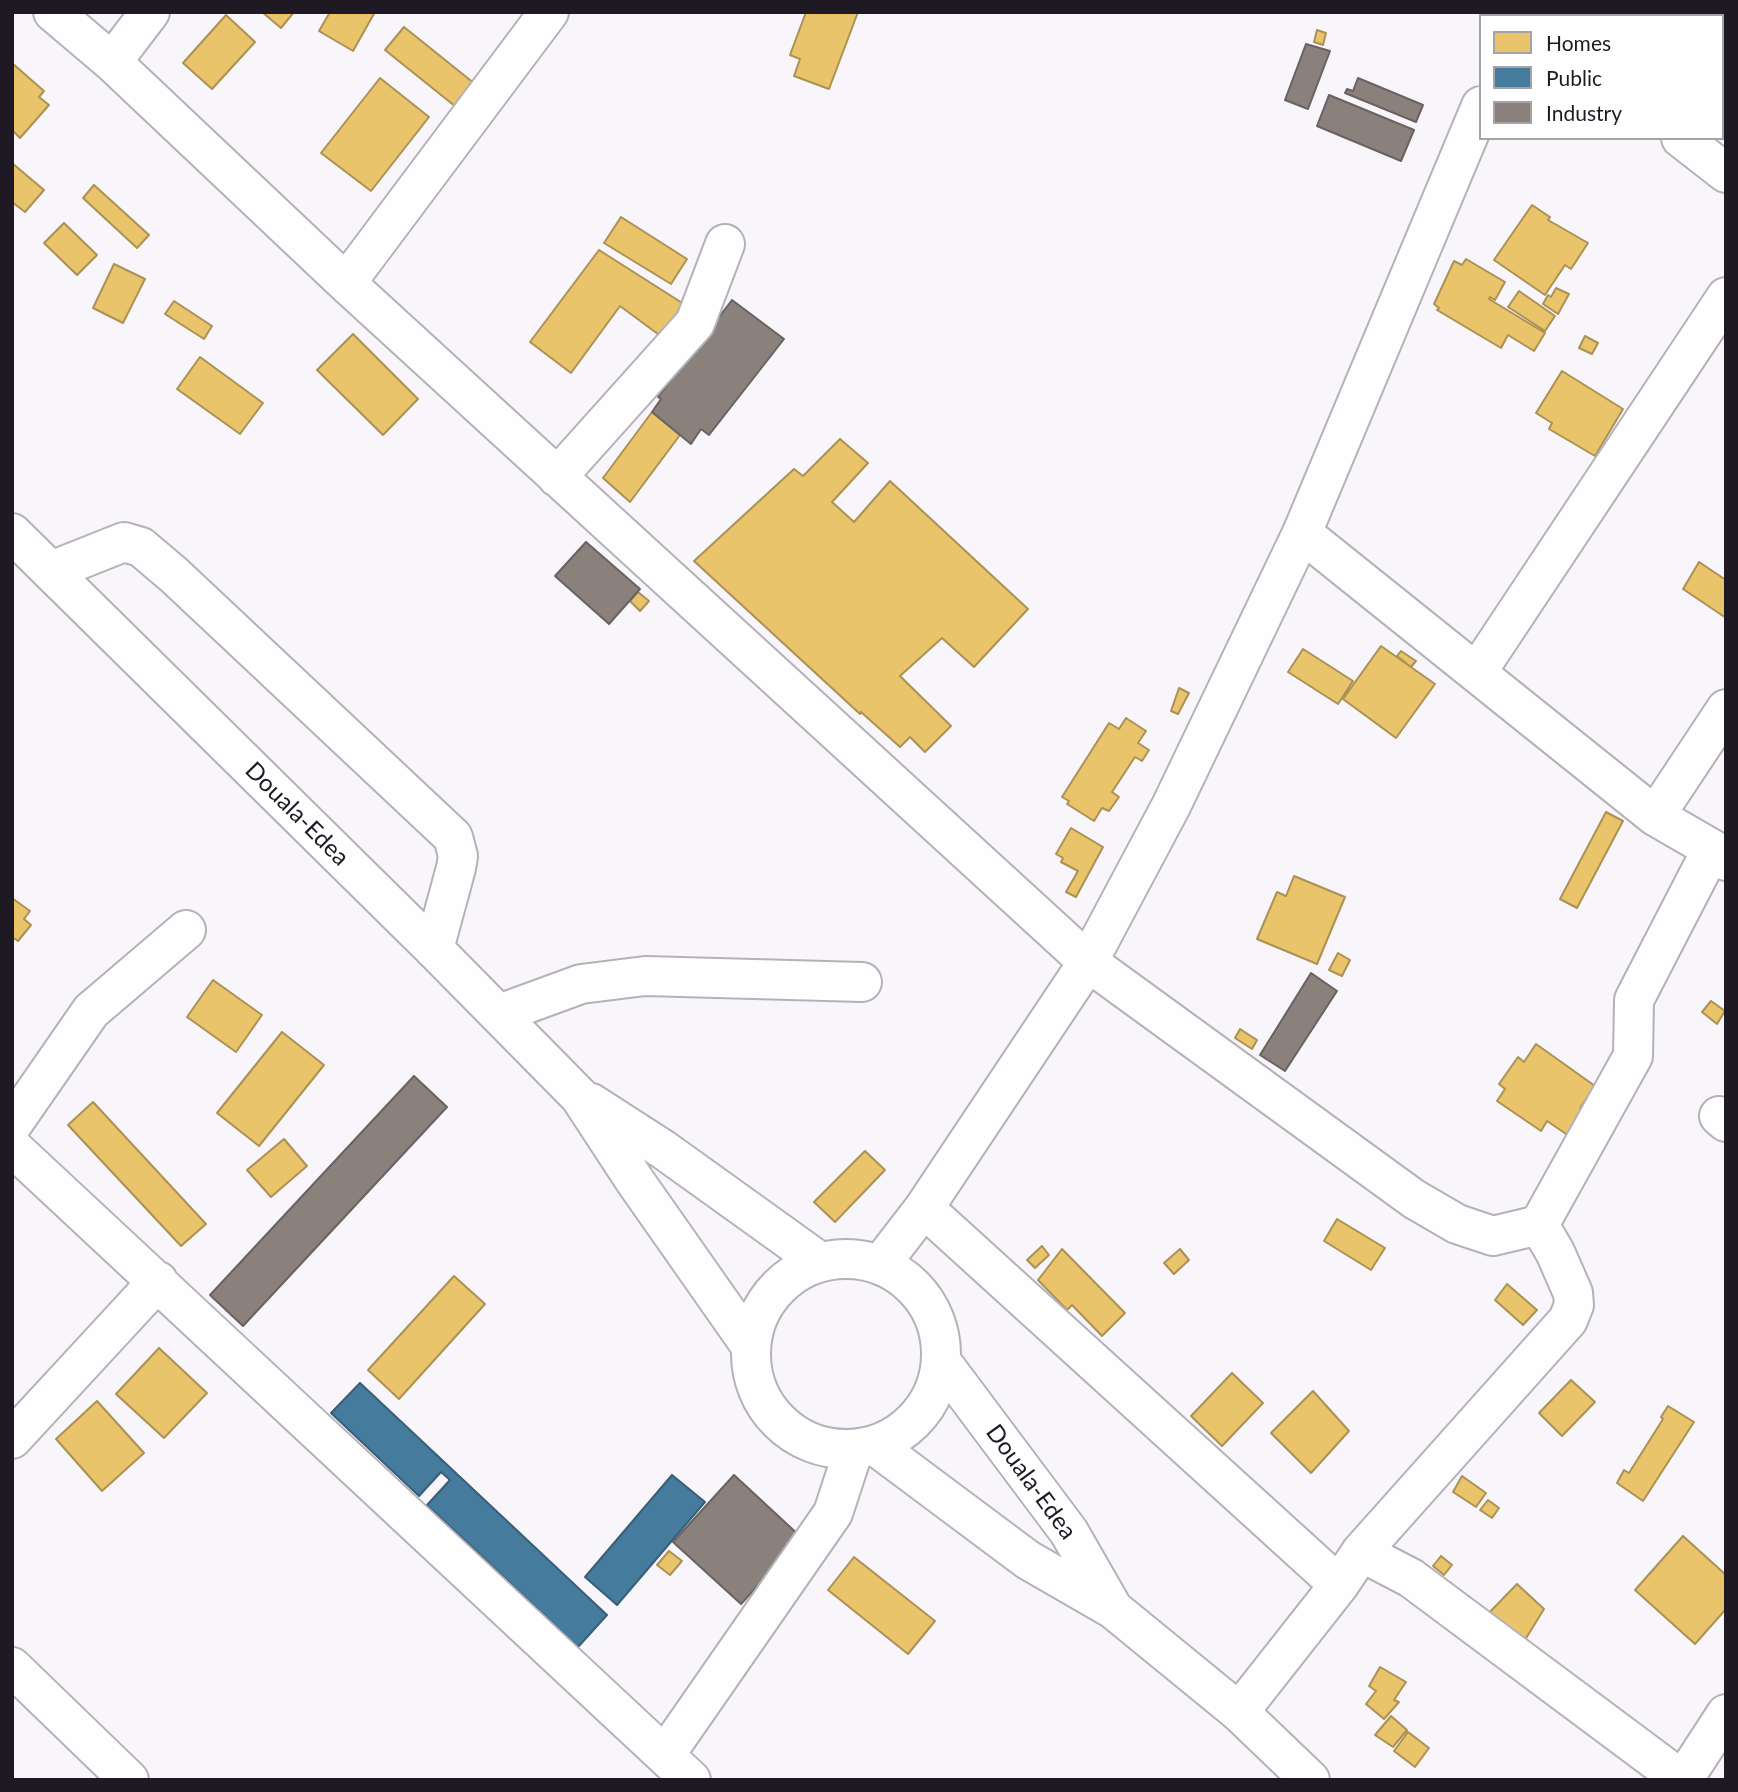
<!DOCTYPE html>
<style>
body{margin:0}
#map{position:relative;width:1738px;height:1792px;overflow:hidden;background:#f8f5fb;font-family:Lato,sans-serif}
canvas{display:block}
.frame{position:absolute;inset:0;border:14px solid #1e1923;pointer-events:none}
.legend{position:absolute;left:1479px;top:14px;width:245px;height:126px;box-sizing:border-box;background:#fff;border:2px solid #a5a3a7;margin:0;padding:9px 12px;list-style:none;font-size:21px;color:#1e1923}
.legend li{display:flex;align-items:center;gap:14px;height:35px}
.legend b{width:35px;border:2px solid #a5a3a7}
</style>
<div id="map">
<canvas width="1738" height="1792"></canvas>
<div class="frame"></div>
<ul class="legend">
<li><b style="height:19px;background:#e9c46a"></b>Homes</li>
<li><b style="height:19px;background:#457b9d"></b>Public</li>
<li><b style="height:19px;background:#8a817c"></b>Industry</li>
</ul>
</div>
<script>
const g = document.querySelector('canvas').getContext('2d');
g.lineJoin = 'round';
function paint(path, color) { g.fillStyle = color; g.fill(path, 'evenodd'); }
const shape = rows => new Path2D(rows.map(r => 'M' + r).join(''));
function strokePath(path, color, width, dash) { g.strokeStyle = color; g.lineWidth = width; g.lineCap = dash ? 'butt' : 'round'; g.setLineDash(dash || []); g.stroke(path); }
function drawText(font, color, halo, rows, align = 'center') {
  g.font = font + ' Lato,sans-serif'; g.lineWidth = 7; g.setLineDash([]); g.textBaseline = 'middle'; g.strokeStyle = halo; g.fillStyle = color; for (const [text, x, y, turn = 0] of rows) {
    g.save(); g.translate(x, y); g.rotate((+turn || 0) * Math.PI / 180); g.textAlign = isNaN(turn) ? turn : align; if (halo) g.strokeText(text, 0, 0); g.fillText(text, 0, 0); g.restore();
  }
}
const homes = shape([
 [262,12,294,12,281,28,262,12],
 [330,12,375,12,353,51,319,31,330,12],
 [806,12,858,12,829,89,794,76,800,59,790,55,806,12],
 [1568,12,1647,12,1653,16,1574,16,1568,12],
 [226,15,255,42,212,89,183,63,226,15],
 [404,27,480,88,461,111,385,50,404,27],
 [1317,30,1326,33,1323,45,1314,42,1317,30],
 [12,63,44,91,39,97,49,105,20,138,12,130,12,63],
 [380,78,429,117,371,191,321,153,380,78],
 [12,163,44,190,25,212,12,202,12,163],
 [94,185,149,235,137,248,83,198,94,185],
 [1532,205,1550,217,1548,220,1588,243,1571,269,1565,265,1545,295,1494,260,1532,205],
 [621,217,687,259,671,284,604,243,621,217],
 [64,223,97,255,77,275,44,243,64,223],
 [599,250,687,306,666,340,620,306,571,373,530,342,599,250],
 [1466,259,1505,282,1495,300,1490,297,1489,299,1545,333,1534,351,1508,335,1501,348,1437,310,1439,308,1434,304,1454,261,1462,265,1466,259],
 [114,264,145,279,123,323,93,308,114,264],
 [1556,288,1569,294,1558,314,1543,304,1548,295,1551,297,1556,288],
 [1519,291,1555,316,1545,331,1508,307,1519,291],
 [174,301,212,326,204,339,165,314,174,301],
 [353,334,418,399,383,435,317,370,353,334],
 [1585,336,1598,343,1592,354,1579,348,1585,336],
 [200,357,263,403,240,434,177,389,200,357],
 [1562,371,1623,409,1595,456,1549,429,1552,423,1536,413,1562,371],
 [652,412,680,435,630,502,603,478,652,412],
 [840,439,868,463,832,502,854,522,890,481,1028,609,974,667,942,638,900,676,951,726,925,752,910,737,900,747,861,712,860,714,694,561,794,469,803,476,840,439],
 [1699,562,1726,580,1726,618,1683,589,1699,562],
 [638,592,649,601,640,611,630,601,638,592],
 [1381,646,1435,684,1396,738,1343,699,1381,646],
 [1303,649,1353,681,1338,704,1288,672,1303,649],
 [1401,651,1416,661,1411,667,1397,656,1401,651],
 [1179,688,1189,693,1178,714,1171,711,1179,688],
 [1126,718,1146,731,1138,743,1149,750,1142,761,1135,757,1112,792,1119,797,1109,811,1102,808,1094,821,1067,804,1069,801,1062,797,1109,723,1119,729,1126,718],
 [1606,812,1623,821,1577,908,1560,899,1606,812],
 [1071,828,1103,847,1076,897,1066,892,1078,871,1061,862,1063,858,1056,854,1071,828],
 [1294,876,1345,897,1317,964,1257,939,1277,892,1286,896,1294,876],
 [12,898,30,911,24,919,31,925,18,941,12,937,12,898],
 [1338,953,1350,960,1342,976,1329,970,1338,953],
 [213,980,262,1015,236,1052,187,1017,213,980],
 [1711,1001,1725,1011,1717,1024,1702,1012,1711,1001],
 [1240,1029,1257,1040,1252,1049,1235,1038,1240,1029],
 [282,1032,324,1065,259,1146,217,1113,282,1032],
 [1536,1044,1595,1086,1580,1108,1586,1112,1569,1136,1547,1121,1541,1131,1497,1101,1505,1089,1499,1084,1518,1057,1524,1062,1536,1044],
 [93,1102,206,1224,181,1246,68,1125,93,1102],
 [284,1139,307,1166,271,1197,247,1170,284,1139],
 [865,1151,885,1170,835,1222,814,1202,865,1151],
 [1337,1219,1385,1248,1371,1270,1324,1241,1337,1219],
 [1042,1246,1049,1255,1035,1268,1027,1260,1042,1246],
 [1062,1249,1125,1313,1102,1336,1072,1305,1067,1310,1038,1280,1062,1249],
 [1180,1249,1189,1260,1174,1274,1164,1263,1180,1249],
 [454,1276,485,1304,399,1399,368,1370,454,1276],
 [1507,1284,1537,1310,1523,1325,1495,1300,1507,1284],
 [159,1348,207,1393,164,1438,116,1394,159,1348],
 [1232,1373,1263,1403,1222,1446,1191,1416,1232,1373],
 [1571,1380,1595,1402,1562,1436,1539,1413,1571,1380],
 [1313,1391,1349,1431,1311,1473,1271,1433,1313,1391],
 [97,1401,144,1453,102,1491,56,1439,97,1401],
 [1668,1406,1694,1422,1643,1501,1617,1483,1624,1470,1629,1473,1663,1419,1661,1417,1668,1406],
 [1462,1476,1486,1493,1476,1507,1453,1492,1462,1476],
 [1488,1500,1499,1508,1492,1518,1480,1510,1488,1500],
 [1683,1536,1726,1575,1726,1609,1695,1644,1635,1590,1683,1536],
 [669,1551,682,1561,670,1575,657,1565,669,1551],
 [1441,1556,1452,1565,1444,1575,1433,1566,1441,1556],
 [854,1557,935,1621,908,1654,828,1590,854,1557],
 [1517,1584,1544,1609,1520,1648,1484,1618,1517,1584],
 [1380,1667,1406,1682,1394,1700,1399,1702,1384,1719,1366,1704,1376,1691,1369,1686,1380,1667],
 [1391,1716,1407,1730,1393,1747,1375,1735,1391,1716],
 [1408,1732,1429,1748,1415,1767,1394,1751,1408,1732]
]);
const public = shape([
 [360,1383,607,1615,578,1647,427,1505,450,1480,441,1472,419,1496,331,1413,360,1383],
 [672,1475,705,1502,617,1605,585,1577,672,1475]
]);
const industry = shape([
 [1306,44,1330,51,1308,109,1285,100,1306,44],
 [1358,78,1423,105,1416,122,1345,93,1347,89,1353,91,1358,78],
 [1329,95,1414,130,1401,161,1317,126,1329,95],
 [732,300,784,339,709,435,701,429,691,444,652,412,661,399,658,397,732,300],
 [586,542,640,589,609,624,555,576,586,542],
 [1311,973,1337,991,1285,1071,1260,1055,1311,973],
 [414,1076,447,1107,243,1326,210,1295,414,1076],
 [734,1475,802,1538,741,1604,673,1542,734,1475]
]);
const minor = shape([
 [53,12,112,62,346,283,1088,962,1414,1199,1457,1224,1493,1236,1539,1225,1633,1056,1634,1000,1712,849],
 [112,62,150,12],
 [1722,62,1726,55],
 [1681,138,1726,173],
 [346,283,549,12],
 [557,477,695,323,725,244],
 [1302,533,1655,816,1712,849,1726,861],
 [51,571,124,542,141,547,174,575,453,837,458,856,456,868,434,949],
 [1477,672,1726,297],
 [1655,816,1726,709],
 [499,1014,581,984,645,976,862,982],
 [1719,1116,1726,1122],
 [12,1125,91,1011,186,930],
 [12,1147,691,1780],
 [924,1208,1339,1585],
 [12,1439,158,1281],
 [1361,1552,1568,1320,1574,1305,1573,1293,1555,1252,1539,1225],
 [12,1667,129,1780],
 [1239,1712,1339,1585,1361,1552,1411,1578,1682,1780],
 [665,1755,833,1513,854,1449],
 [1683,1780,1726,1714]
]);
const major = shape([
 [1519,16,1520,12],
 [880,1265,924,1208,1088,962,1171,806,1302,533,1481,106]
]);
const highway = shape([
 [12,533,434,949,580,1097,635,1181,750,1345],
 [591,1103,664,1150,820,1262],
 '751 1354a95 95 0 1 1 190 0a95 95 0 1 1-190 0Z',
 [941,1361,1069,1532,1112,1607],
 [874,1445,1028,1560,1113,1609,1239,1712,1310,1780]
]);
const streetNames = [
 ["Douala-Edea",297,814,45],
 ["Douala-Edea",1031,1482,54]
];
paint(homes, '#e9c46a');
strokePath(homes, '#ac9155', 2);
paint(public, '#457b9d');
strokePath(public, '#395e78', 2);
paint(industry, '#8a817c');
strokePath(industry, '#6a6261', 2);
strokePath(minor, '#b5b1b9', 42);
strokePath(major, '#b5b1b9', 42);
strokePath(highway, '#b5b1b9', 42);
strokePath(minor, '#fefefe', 38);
strokePath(major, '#fefefe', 38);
strokePath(highway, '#fefefe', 38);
drawText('24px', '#1e1923', '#fff', streetNames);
</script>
